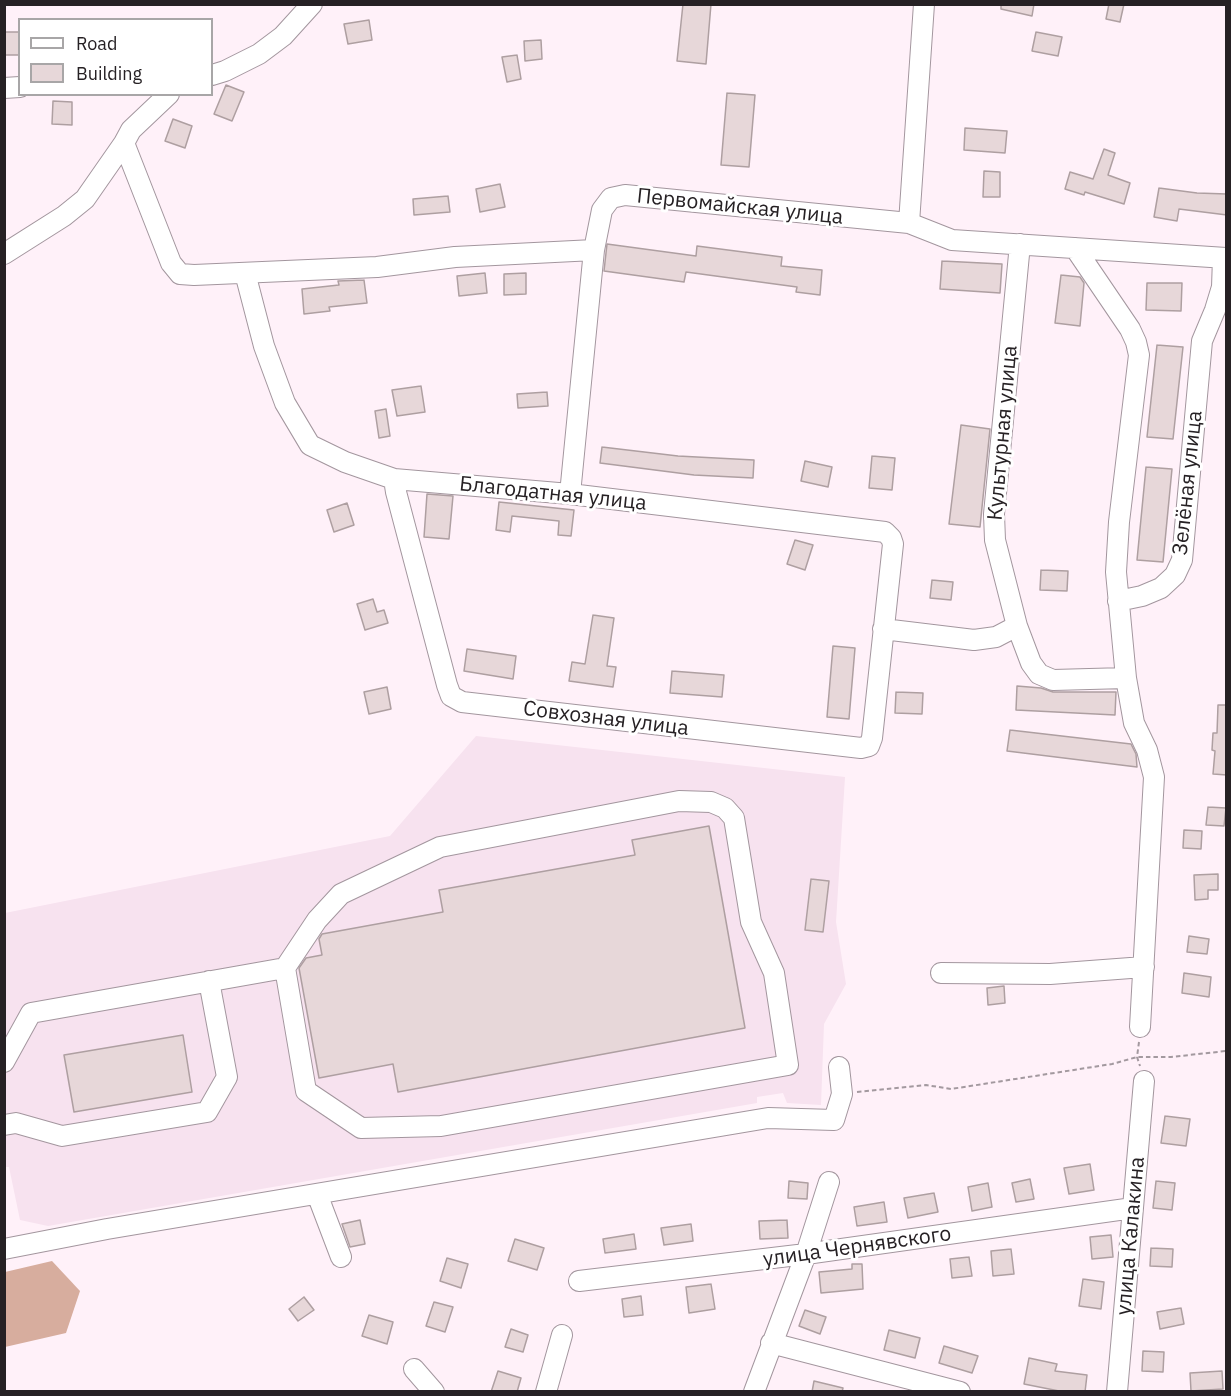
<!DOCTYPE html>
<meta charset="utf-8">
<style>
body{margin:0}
#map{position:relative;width:1231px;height:1396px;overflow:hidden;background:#fff1f9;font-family:"IBM Plex Sans",sans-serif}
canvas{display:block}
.frame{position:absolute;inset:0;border:6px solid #262124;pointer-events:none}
.legend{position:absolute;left:18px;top:18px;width:195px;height:78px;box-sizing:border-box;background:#fff;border:2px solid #a8a6a7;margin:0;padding:8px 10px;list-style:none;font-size:18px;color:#262124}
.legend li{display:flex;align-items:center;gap:12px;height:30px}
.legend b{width:30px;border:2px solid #a8a6a7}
</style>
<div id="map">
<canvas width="1231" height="1396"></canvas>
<div class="frame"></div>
<ul class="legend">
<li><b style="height:8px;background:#fff"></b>Road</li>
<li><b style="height:16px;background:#e7d7d9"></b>Building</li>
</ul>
</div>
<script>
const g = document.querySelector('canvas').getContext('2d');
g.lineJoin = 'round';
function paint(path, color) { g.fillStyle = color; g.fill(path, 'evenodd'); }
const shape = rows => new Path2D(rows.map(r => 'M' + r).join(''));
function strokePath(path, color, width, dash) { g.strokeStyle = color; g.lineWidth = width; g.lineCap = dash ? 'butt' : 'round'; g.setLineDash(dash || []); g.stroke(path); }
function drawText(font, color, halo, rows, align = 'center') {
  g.font = font + ' "IBM Plex Sans",sans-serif'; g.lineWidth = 6; g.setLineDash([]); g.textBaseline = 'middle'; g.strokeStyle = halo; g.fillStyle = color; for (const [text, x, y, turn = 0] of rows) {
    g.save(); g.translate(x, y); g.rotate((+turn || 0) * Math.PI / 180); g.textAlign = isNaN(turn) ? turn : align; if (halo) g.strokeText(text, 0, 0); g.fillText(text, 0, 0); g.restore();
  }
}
const built = shape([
 [476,736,845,777,836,922,846,984,824,1024,821,1105,787,1103,783,1093,757,1097,757,1103,48,1226,20,1220,9,1167,5,1167,5,913,390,836]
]);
const forest = shape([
 [52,1261,80,1291,66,1333,5,1347,5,1272]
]);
const building = shape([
 [683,4,711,4,706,64,677,61,683,4],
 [1001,4,1034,4,1032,16,1001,9,1001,4],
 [1109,4,1124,4,1120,22,1106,19,1109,4],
 [369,20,372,40,348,44,344,24,369,20],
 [4,32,20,32,20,55,4,55,4,32],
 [1036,32,1062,37,1058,56,1032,51,1036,32],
 [541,40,542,59,525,61,524,41,541,40],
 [517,55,521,79,507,82,502,57,517,55],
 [226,85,244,92,232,121,214,114,226,85],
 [727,93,755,95,749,167,721,165,727,93],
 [53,101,72,102,72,125,52,124,53,101],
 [173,119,192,126,185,148,165,141,173,119],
 [965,128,1007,131,1005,153,964,150,965,128],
 [1104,149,1115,153,1108,175,1130,183,1124,204,1085,192,1084,195,1065,189,1070,172,1093,179,1104,149],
 [984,171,1000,172,1000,197,983,197,984,171],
 [500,184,505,207,480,212,476,189,500,184],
 [1159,188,1197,193,1227,194,1227,215,1179,209,1177,221,1154,217,1159,188],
 [448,196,450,212,414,215,413,199,448,196],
 [607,244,696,256,697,246,782,257,781,266,822,270,820,295,796,292,797,287,686,272,684,282,604,271,607,244],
 [942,261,1002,264,1000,293,940,289,942,261],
 [485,273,487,293,459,296,457,276,485,273],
 [526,273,526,294,504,295,504,274,526,273],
 [1061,275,1080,277,1084,283,1080,326,1055,323,1061,275],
 [364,280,367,303,329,307,330,311,304,314,302,289,339,285,338,281,364,280],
 [1147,283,1182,283,1181,311,1146,310,1147,283],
 [1157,345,1183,347,1173,439,1147,437,1157,345],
 [421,386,425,412,397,416,392,390,421,386],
 [547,392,548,406,518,408,517,394,547,392],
 [386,409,390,436,379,438,375,411,386,409],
 [961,425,990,429,980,527,949,524,961,425],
 [602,447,678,456,754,460,753,478,694,475,600,463,602,447],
 [872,456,895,458,892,490,869,488,872,456],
 [805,461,832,467,828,487,801,481,805,461],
 [1146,467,1172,469,1163,562,1137,560,1146,467],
 [427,494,453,496,449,539,424,537,427,494],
 [499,502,574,510,571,536,558,535,559,521,512,516,510,532,496,530,499,502],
 [347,503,354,525,334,532,327,510,347,503],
 [795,540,813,545,805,570,787,564,795,540],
 [1041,570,1068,571,1067,591,1040,590,1041,570],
 [932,580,953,582,951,600,930,598,932,580],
 [373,599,377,612,384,610,388,623,365,630,357,604,373,599],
 [593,615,614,618,607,666,616,667,613,687,569,681,572,662,585,664,593,615],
 [833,646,855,648,849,719,827,717,833,646],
 [467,649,516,656,513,679,464,671,467,649],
 [672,671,724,675,722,697,670,693,672,671],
 [1017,686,1041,688,1053,692,1116,692,1115,715,1016,710,1017,686],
 [387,687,391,709,369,714,364,692,387,687],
 [896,692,923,693,922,714,895,713,896,692],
 [1218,705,1227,705,1227,775,1213,774,1215,751,1212,750,1213,733,1217,733,1218,705],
 [1010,730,1131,744,1136,754,1137,767,1007,751,1010,730],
 [1208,807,1226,808,1224,826,1206,825,1208,807],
 [709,826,745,1028,398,1092,393,1064,319,1078,299,968,306,958,322,955,319,939,322,934,443,912,439,890,635,855,632,840,709,826],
 [1184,830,1202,831,1201,849,1183,848,1184,830],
 [1218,874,1218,890,1208,890,1208,899,1195,900,1194,875,1218,874],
 [811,879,829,881,823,932,805,930,811,879],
 [1189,936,1209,939,1207,954,1187,952,1189,936],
 [1184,973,1211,977,1209,997,1182,993,1184,973],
 [1004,986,1005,1003,988,1005,987,988,1004,986],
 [183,1035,192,1092,74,1112,64,1055,183,1035],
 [1165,1116,1190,1119,1186,1146,1161,1143,1165,1116],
 [1090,1164,1094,1190,1069,1194,1064,1168,1090,1164],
 [1030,1179,1034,1199,1016,1202,1012,1183,1030,1179],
 [789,1181,808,1183,807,1199,788,1198,789,1181],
 [1156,1181,1175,1183,1172,1210,1153,1208,1156,1181],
 [988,1183,992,1207,972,1211,968,1187,988,1183],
 [934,1193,938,1212,908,1218,904,1198,934,1193],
 [884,1202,887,1222,857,1226,854,1207,884,1202],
 [360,1220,365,1244,350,1247,342,1224,360,1220],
 [787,1220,788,1238,760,1239,759,1221,787,1220],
 [691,1224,693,1241,664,1245,661,1228,691,1224],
 [634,1234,636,1249,605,1253,603,1239,634,1234],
 [1111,1235,1113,1257,1092,1259,1090,1237,1111,1235],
 [515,1239,544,1248,537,1270,508,1261,515,1239],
 [1151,1248,1173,1249,1172,1267,1150,1266,1151,1248],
 [1011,1249,1014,1274,993,1276,991,1251,1011,1249],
 [969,1257,972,1276,952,1278,950,1259,969,1257],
 [447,1258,468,1264,461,1288,440,1281,447,1258],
 [852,1264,862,1264,863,1289,821,1293,819,1272,852,1269,852,1264],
 [1083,1279,1104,1282,1101,1309,1079,1306,1083,1279],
 [711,1284,715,1309,689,1313,686,1287,711,1284],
 [641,1296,643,1315,624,1317,622,1299,641,1296],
 [304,1297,314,1310,298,1321,289,1309,304,1297],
 [434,1302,453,1307,445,1332,426,1326,434,1302],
 [1181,1308,1184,1324,1160,1329,1157,1312,1181,1308],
 [805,1310,826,1317,820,1334,799,1326,805,1310],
 [369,1315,393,1322,387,1344,362,1336,369,1315],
 [511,1329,528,1335,523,1352,505,1347,511,1329],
 [889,1330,920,1338,915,1358,884,1350,889,1330],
 [944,1346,978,1356,972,1373,939,1363,944,1346],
 [1143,1351,1164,1352,1163,1372,1142,1371,1143,1351],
 [1029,1358,1057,1364,1055,1371,1087,1375,1085,1392,1064,1392,1024,1384,1029,1358],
 [498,1371,521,1378,517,1392,491,1392,498,1371],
 [1222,1371,1223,1389,1191,1391,1190,1373,1222,1371],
 [814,1381,843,1388,842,1392,812,1392,814,1381]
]);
const path = shape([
 [1139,1042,1137,1057,1140,1066],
 [857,1092,926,1085,951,1089,1112,1064,1137,1057,1171,1057,1226,1051]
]);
const minor = shape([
 [212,75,225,71,259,54,283,36,312,4],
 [4,88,20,87],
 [124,143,171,263,180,274,194,275,377,267,455,257,594,250],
 [909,223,924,4],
 [1020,244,994,514,995,540,1017,626,1031,663,1039,674,1053,680,1126,678],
 [1075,248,1130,329,1136,342,1139,355,1119,522,1116,572,1126,678,1134,723,1147,750,1154,777,1140,1027],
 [4,254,64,216,85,199,124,143,131,130,169,94],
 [245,273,264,346,285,403,310,445,345,462,394,479,570,494,885,532,891,538,893,544,872,738,869,746,861,748,462,702,451,696,447,685,396,492,394,479],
 [570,494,594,250,602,210,611,198,625,195,909,223,952,240,1226,258],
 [1118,601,1142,596,1161,588,1175,575,1182,560,1202,341,1215,310,1222,287,1223,258],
 [883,629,974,640,996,637,1017,626],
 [941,973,1050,974,1144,967],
 [4,1062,31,1013,285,968,317,920,341,894,440,847,679,801,711,802,725,808,734,818,751,922,774,973,788,1065,441,1126,361,1128,306,1091,285,968],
 [4,1125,16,1123,62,1136,207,1112,227,1077,209,981],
 [317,1194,341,1257],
 [4,1249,107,1229,768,1118,834,1120,842,1094,839,1067],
 [579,1281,806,1254,1133,1208],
 [771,1343,960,1392],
 [414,1369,434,1392],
 [546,1392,562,1335],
 [754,1392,806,1254,829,1182],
 [1117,1392,1144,1081]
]);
const streetNames = [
 ["Первомайская улица",740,207,6],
 ["Культурная улица",1003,433,-85],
 ["Зелёная улица",1188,483,-84],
 ["Благодатная улица",553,494,6],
 ["Совхозная улица",606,719,7],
 ["улица Калакина",1131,1236,-85],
 ["улица Чернявского",857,1247,-8]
];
paint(built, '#f7e2ef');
paint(forest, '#d7ad9e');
paint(building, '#e7d7d9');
strokePath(building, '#ae9fa1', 1.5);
strokePath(minor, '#a3969e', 22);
strokePath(path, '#a3999f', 2, [4.5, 3]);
strokePath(minor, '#fff', 20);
drawText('21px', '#262124', '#fff', streetNames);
</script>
